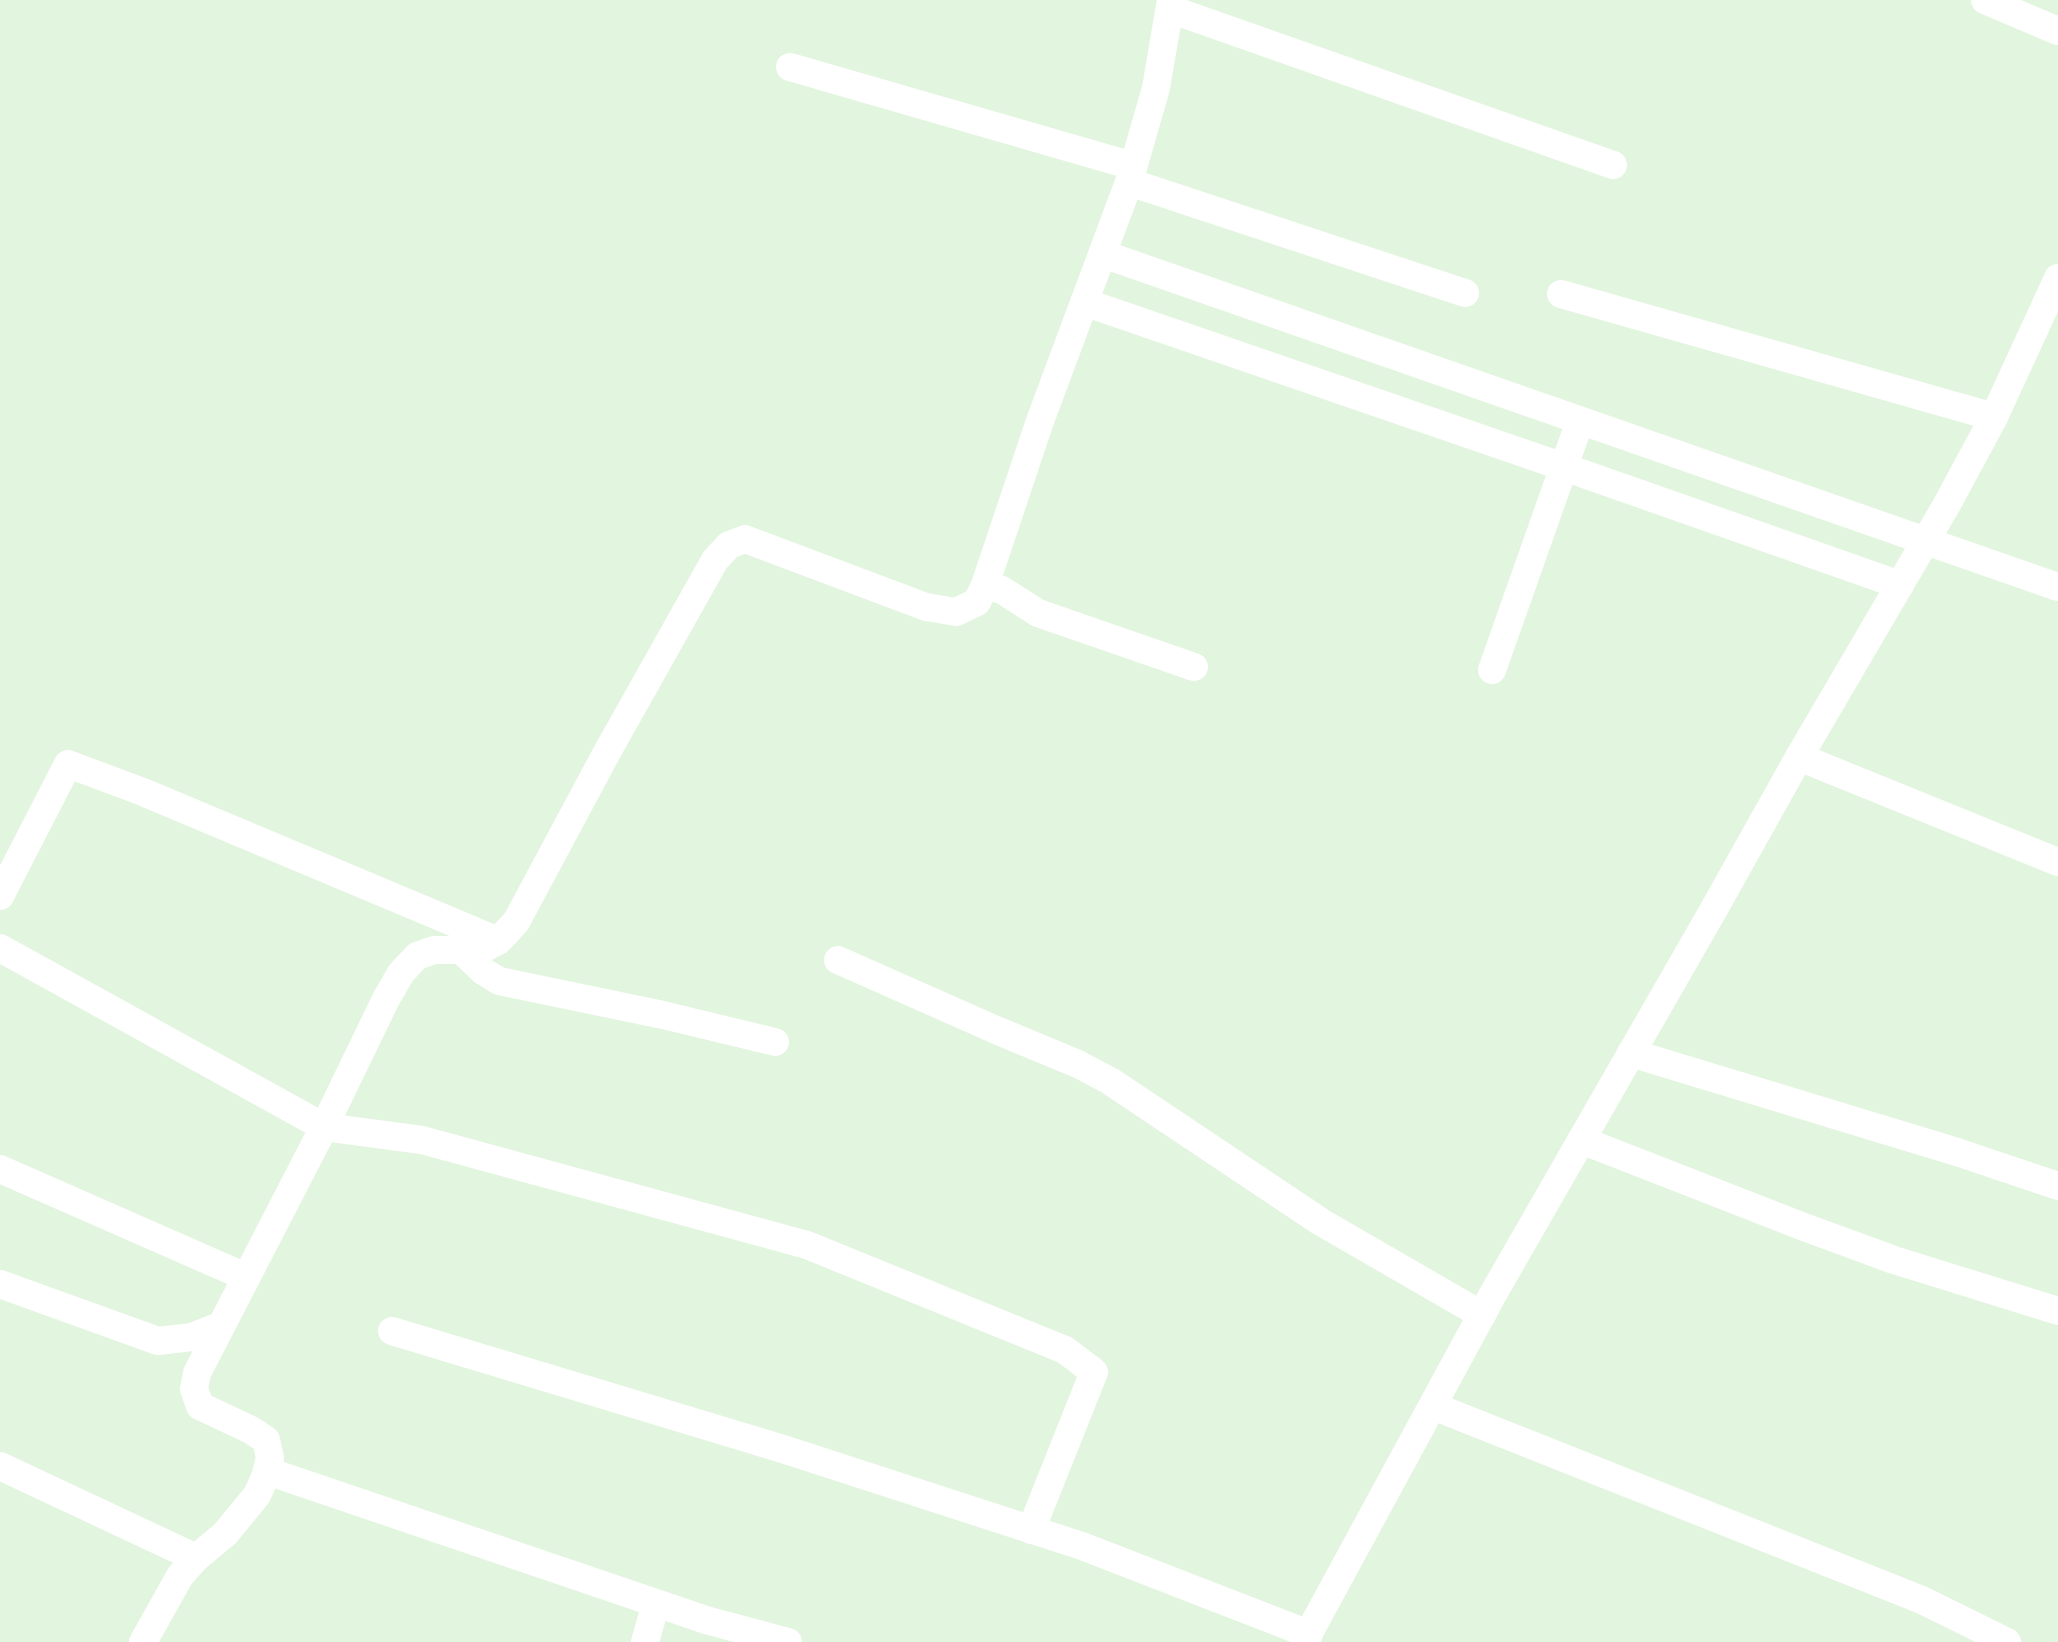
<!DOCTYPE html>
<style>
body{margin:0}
canvas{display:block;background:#e2f5de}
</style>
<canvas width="2058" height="1642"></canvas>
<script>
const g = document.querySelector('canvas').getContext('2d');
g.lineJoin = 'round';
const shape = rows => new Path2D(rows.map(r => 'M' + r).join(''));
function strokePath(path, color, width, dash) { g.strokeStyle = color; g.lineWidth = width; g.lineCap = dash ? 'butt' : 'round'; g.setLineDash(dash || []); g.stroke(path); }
const street = shape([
 [1985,0,2058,31],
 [1170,9,1613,165],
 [790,67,1133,166],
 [1129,182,1465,293],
 [1103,254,2058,587],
 [1561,294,1994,417],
 [1084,302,1564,467,1900,585],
 [985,585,1002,590,1038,613,1194,667],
 [1492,670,1580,421],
 [1799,757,2058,862],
 [0,896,68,764,143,792,498,941],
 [0,948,324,1127,422,1140,807,1245,1065,1350,1094,1372,1031,1530],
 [460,949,483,971,499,981,663,1015,775,1042],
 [838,960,996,1030,1078,1064,1110,1081,1321,1222,1482,1315],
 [1631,1053,1957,1152,2058,1186],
 [1581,1140,1804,1227,1894,1260,2058,1311],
 [0,1169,246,1277],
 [0,1284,158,1341,192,1337,222,1325],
 [392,1331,783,1449,1082,1546,1309,1634],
 [1433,1406,1922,1600,2007,1642],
 [0,1466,196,1558],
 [265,1477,270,1472,706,1620,788,1642],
 [143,1642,180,1576,196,1558,225,1534,257,1495,265,1477,270,1458,266,1440,251,1430,200,1406,194,1389,197,1373,324,1127,386,999,401,973,417,956,434,950,481,950,498,941,516,922,606,754,715,560,729,545,745,539,926,607,956,612,977,602,985,585,1040,421,1129,182,1156,88,1171,0],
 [645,1642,656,1603]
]);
const secondary = shape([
 [1304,1642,1493,1294,1714,909,1799,757,1946,506,1994,417,2058,278]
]);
strokePath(street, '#fff', 28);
strokePath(secondary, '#fff', 28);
</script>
